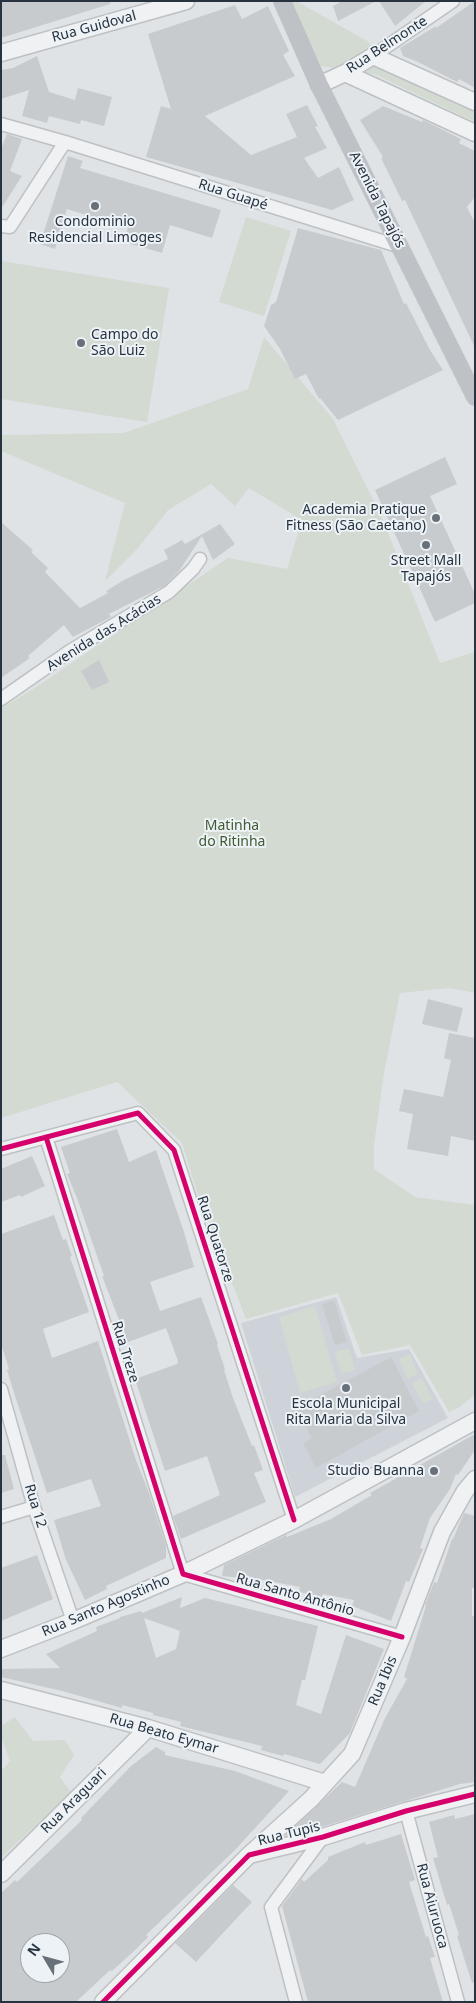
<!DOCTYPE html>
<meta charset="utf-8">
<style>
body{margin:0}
#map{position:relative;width:476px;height:2003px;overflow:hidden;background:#e0e3e6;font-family:"Noto Sans",sans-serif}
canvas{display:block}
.frame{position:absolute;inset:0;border:2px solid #273440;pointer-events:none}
.north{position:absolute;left:20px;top:1933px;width:50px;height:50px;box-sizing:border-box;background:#edf2f6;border:1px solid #9ea6ad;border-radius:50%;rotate:307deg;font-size:14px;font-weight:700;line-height:20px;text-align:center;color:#273440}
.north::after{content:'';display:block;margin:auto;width:18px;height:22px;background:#68717a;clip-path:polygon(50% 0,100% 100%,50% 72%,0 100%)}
</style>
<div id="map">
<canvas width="476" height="2003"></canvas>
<div class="frame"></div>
<div class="north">N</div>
</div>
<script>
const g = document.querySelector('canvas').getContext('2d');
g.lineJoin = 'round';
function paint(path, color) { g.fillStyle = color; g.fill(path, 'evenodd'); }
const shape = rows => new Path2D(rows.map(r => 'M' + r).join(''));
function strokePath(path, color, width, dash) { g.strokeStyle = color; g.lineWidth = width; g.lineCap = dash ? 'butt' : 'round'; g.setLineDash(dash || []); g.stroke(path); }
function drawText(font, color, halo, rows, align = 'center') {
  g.font = font + ' "Noto Sans",sans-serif'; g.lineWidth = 4; g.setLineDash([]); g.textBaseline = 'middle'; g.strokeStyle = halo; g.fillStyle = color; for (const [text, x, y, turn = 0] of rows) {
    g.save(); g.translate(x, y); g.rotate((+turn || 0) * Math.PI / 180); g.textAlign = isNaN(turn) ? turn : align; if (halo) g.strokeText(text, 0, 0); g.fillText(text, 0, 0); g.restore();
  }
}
const built = shape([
 [336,1297,357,1358,409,1349,448,1418,295,1497,241,1323]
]);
const green = shape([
 [289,1,296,1,369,42,381,66,475,111,475,122,374,74,321,66],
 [246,217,291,231,264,316,219,302],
 [1,261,169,288,147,422,1,399],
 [264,337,333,419,382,518,440,663,475,652,475,993,449,988,400,993,384,1073,374,1145,374,1169,415,1197,475,1205,475,1395,458,1408,449,1412,410,1345,362,1355,338,1293,246,1319,195,1186,182,1143,117,1082,1,1118,1,708,30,691,228,558,287,569,302,520,249,488,235,506,211,484,168,510,138,548,105,581,125,503,1,451,1,435,124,433,248,389],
 [315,1306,337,1382,300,1393,279,1317],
 [349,1348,355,1370,341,1373,335,1352],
 [410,1354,418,1374,407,1379,399,1359],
 [422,1378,433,1399,423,1404,412,1384],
 [15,1717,33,1741,65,1740,74,1755,60,1777,71,1792,1,1858,1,1771,10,1761,1,1737,1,1726]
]);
const building = shape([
 [1,1,110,1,110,4,1,38],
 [342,1,376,1,338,21,333,6],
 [379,1,426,1,395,26],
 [475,1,475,88,459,79,457,82,418,62,403,56,400,48,436,26,436,28],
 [235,5,242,19,268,6,289,51,283,55,295,76,205,116,251,155,297,137,286,114,307,105,318,126,315,127,327,148,304,158,318,178,339,167,354,200,332,210,146,157,161,106,171,109,148,34],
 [37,56,49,92,75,100,78,88,112,97,104,126,81,120,80,124,49,116,47,123,22,116,29,90,1,99,1,70,13,68],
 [383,106,422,122,423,120,461,139,459,143,475,151,475,197,467,207,475,223,475,348,405,200,402,201,381,158,383,157,360,120],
 [7,134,22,139,10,171,22,176,1,209,1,149],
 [68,156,83,161,80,168,221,210,212,238,170,225,162,253,124,242,128,228,67,209,55,249,40,244],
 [298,228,381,250,404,304,406,303,430,350,443,370,338,420,320,398,319,399,306,374,295,379,280,349,264,326,271,305,276,302],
 [445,457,457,484,430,496,475,594,475,603,435,622,375,490],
 [1,522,33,550,31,552,48,568,45,572,80,608,108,593,106,591,124,580,168,559,164,550,182,540,185,544,220,524,235,544,213,560,202,536,179,571,164,586,109,614,111,617,73,637,64,625,28,656,30,658,1,678],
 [99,660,109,682,92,690,81,671],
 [428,999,463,1008,457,1032,422,1024],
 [449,1033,475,1038,475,1141,451,1136,448,1156,407,1149,413,1114,399,1111,404,1089,443,1097,451,1060,444,1058],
 [117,1129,129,1162,156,1150,184,1232,194,1267,150,1282,160,1311,201,1297,218,1344,217,1345,225,1369,224,1370,233,1398,252,1446,254,1445,263,1470,254,1473,266,1502,181,1539,173,1516,220,1495,207,1456,165,1471,135,1379,177,1364,178,1361,166,1328,123,1344,117,1326,121,1325,102,1276,104,1276,77,1198,67,1174,70,1173,61,1147],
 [32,1156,45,1186,21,1197,20,1195,1,1202,1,1169],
 [54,1215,63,1240,66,1239,72,1256,70,1257,89,1312,43,1329,52,1358,98,1341,136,1460,149,1493,166,1546,166,1558,106,1586,107,1589,85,1600,66,1560,54,1520,101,1506,91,1479,47,1493,15,1396,7,1370,9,1369,1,1344,1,1234],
 [334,1300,347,1342,335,1345,322,1304],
 [391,1357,419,1411,316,1468,303,1443,312,1438,296,1408],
 [475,1434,475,1450,458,1475,456,1474,450,1489,430,1518,420,1548,423,1549,409,1582,406,1581,391,1621,352,1606,354,1600,323,1594,322,1597,299,1592,300,1587,263,1580,222,1576,224,1565,286,1535,287,1537,331,1519,372,1495,370,1493],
 [1,1455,5,1455,14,1489,1,1493],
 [464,1513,475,1516,475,1587,472,1588,472,1616,475,1616,475,1782,460,1784,328,1825,285,1836,342,1782,355,1787,385,1718,407,1679,404,1677,426,1606,425,1605,434,1582,437,1583,452,1539,453,1539],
 [37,1555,53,1599,1,1621,1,1568],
 [182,1597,180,1608,205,1598,318,1626,305,1680,302,1680,296,1705,321,1714,346,1635,384,1649,350,1733,320,1764,284,1754,283,1756,261,1750,262,1746,180,1726,181,1722,153,1715,153,1713,122,1705,122,1708,62,1691,1,1677,1,1669,60,1668,46,1654,97,1631,96,1627,120,1618,120,1617,141,1611,142,1613],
 [144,1618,180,1631,176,1649,156,1658],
 [156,1747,165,1752,165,1755,235,1771,289,1791,235,1850,146,1935,148,1937,133,1952,112,1971,110,1970,76,2002,1,2002,1,1893,15,1880,17,1882,82,1820,81,1818,131,1766],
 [30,1943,60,1943,60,1973,30,1973],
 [475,1814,475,1982,472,1983,457,1936,459,1935,449,1904,447,1905,433,1858,438,1857,429,1822,454,1815,455,1819],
 [401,1834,415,1880,409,1882,426,1937,428,1936,435,1957,430,1958,443,2002,308,2002,282,1906,302,1879,304,1882,328,1860,328,1857,365,1842,366,1845],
 [233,1885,252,1902,196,1962,175,1943]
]);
const minor = shape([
 [373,56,453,1],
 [1,124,65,142,401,247],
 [1,226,10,227,65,142],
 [1,699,70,651,169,592,193,569,200,559],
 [46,1137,183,1574,402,1637],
 [1,1149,138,1113,174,1150,294,1520],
 [1,1389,34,1507,73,1621],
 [1,1517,34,1507],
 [406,1811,458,2002],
 [296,2002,271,1907,323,1837]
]);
const tertiary = shape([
 [1,53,186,1],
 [345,73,475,133],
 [319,85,345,73,373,56,475,102],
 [1,1649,73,1621,183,1574,294,1520,475,1421],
 [1,1690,148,1728,325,1783],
 [249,1855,311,1799,352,1754,402,1637,442,1532,465,1491,475,1479],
 [1,1874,148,1728],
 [103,2002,249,1855,323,1837,406,1811,475,1794]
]);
const secondary = shape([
 [282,1,319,85,475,397]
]);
const cycleway = shape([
 [46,1137,183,1574,402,1637],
 [1,1149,138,1113,174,1150,294,1520],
 [103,2002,249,1855,323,1837,406,1811,475,1794]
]);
const markers = [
 [95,206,5,"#68717a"],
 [81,343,5,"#68717a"],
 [436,518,5,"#68717a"],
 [426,545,5,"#68717a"],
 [346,1388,5,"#68717a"],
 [434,1471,5,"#68717a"]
];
const streetNames = [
 ["Rua Guidoval",94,27,-15],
 ["Rua Belmonte",387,45,-33],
 ["Rua Guapé",233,195,18],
 ["Avenida Tapajós",377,200,63],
 ["Avenida das Acácias",104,633,-32],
 ["Rua Quatorze",215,1239,72],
 ["Rua Treze",125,1352,73],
 ["Rua 12",35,1506,73],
 ["Rua Santo Antônio",295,1595,16],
 ["Rua Santo Agostinho",106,1606,-23],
 ["Rua Ibis",383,1681,-67],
 ["Rua Beato Eymar",164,1734,16],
 ["Rua Araguari",74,1801,-45],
 ["Rua Tupis",289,1834,-14],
 ["Rua Aiuruoca",432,1906,75]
];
const poiNames = [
 ["Condominio",95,222],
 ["Residencial Limoges",95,238],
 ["Campo do",91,335,"left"],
 ["São Luiz",91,351,"left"],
 ["Academia Pratique",426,510,"right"],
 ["Fitness (São Caetano)",426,526,"right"],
 ["Street Mall",426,561],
 ["Tapajós",426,577],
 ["Escola Municipal",346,1404],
 ["Rita Maria da Silva",346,1420],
 ["Studio Buanna",424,1471,"right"]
];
const parkNames = [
 ["Matinha",232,826],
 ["do Ritinha",232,842]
];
paint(built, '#ced3d9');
paint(green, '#d2dad1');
paint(building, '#c8cbce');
strokePath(minor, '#bec1c4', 15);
strokePath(tertiary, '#bec1c4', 19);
strokePath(minor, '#f0f1f2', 12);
strokePath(tertiary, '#f0f1f2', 16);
strokePath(secondary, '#bec2c6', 18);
strokePath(cycleway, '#d6006c', 5);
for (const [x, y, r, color] of markers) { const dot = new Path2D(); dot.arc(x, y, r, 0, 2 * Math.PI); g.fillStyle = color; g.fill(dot); strokePath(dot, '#edf2f6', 2); }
drawText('14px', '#273440', '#edf2f6', streetNames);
drawText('14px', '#273440', '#edf2f6', poiNames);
drawText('14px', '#415c33', '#edf2f6', parkNames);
</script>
